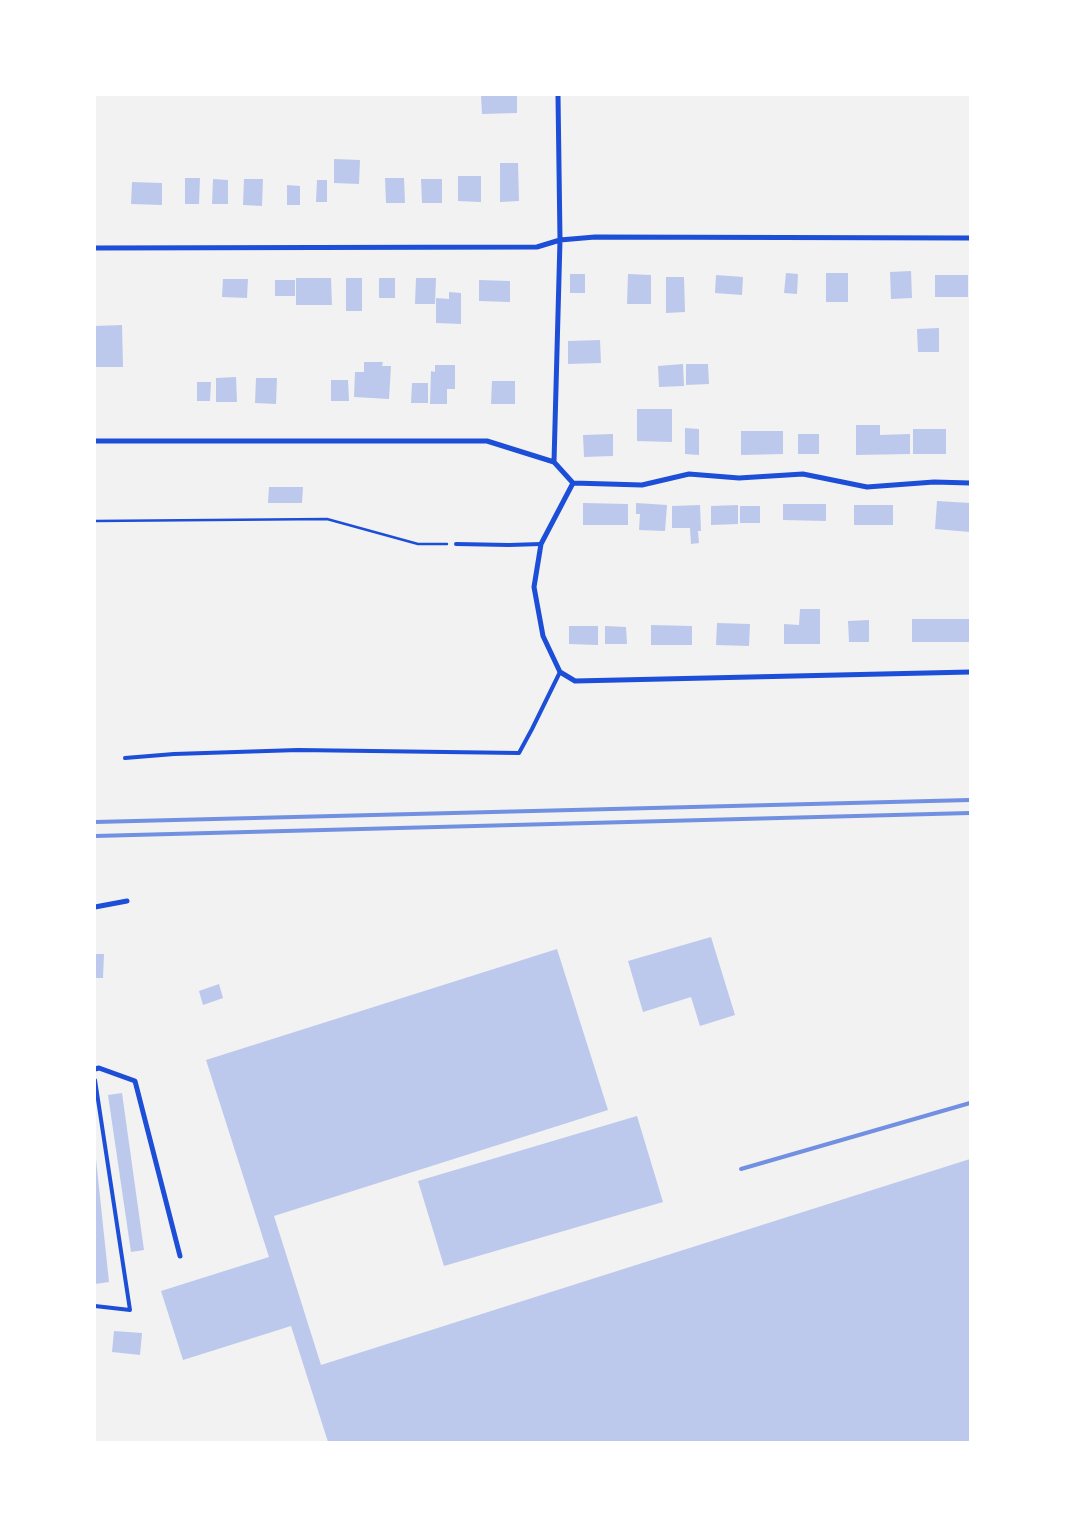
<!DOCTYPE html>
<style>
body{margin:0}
#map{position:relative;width:1065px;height:1537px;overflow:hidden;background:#f2f2f2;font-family:Rubik,sans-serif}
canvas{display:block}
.frame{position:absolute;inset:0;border:96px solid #fff;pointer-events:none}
</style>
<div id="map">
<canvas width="1065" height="1537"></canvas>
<div class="frame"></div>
</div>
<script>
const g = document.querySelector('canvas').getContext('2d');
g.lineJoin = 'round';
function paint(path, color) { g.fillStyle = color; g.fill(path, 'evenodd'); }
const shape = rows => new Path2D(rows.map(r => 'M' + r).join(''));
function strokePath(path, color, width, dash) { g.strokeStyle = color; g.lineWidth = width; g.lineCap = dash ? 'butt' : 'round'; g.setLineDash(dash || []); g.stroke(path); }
const building = shape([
 [481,95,517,95,517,113,482,114],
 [334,159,360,160,359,184,334,183],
 [500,163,518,163,519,201,500,202],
 [458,176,481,176,481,202,458,201],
 [185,178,200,178,199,204,185,204],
 [385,178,404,178,405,203,386,203],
 [213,179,228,180,228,204,212,204],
 [244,179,263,179,262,206,243,205],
 [421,179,442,179,442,203,422,203],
 [317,180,327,180,327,202,316,202],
 [132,182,162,183,162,205,131,204],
 [287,185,300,186,300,205,287,205],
 [911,271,912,298,891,299,890,272],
 [786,273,798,274,797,294,784,293],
 [826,273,848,273,848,302,826,302],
 [570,274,585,274,585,293,570,293],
 [628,274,651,275,651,304,627,304],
 [716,275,743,277,742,295,715,293],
 [935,275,968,275,968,297,935,297],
 [666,277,684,277,685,312,666,313],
 [296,278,331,278,332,305,296,305],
 [346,278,362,278,362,311,346,311],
 [379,278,395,278,395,298,379,298],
 [416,278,436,278,435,304,415,304],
 [223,279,248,279,247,298,222,297],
 [275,280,295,280,295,296,275,296],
 [479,280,510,281,510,302,479,301],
 [449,292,461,293,461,324,436,323,436,298,449,299],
 [122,325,123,367,95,367,95,326],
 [939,328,939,352,918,352,917,329],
 [600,340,601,363,568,364,568,341],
 [364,362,383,362,382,366,391,366,389,399,354,397,355,372,364,372],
 [683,364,684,386,659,387,658,366],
 [686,364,708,364,709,384,686,385],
 [435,365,455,365,455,389,447,389,447,404,430,404,431,371,435,372],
 [236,377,237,402,216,402,216,378],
 [256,378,277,378,276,404,255,403],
 [331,380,348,380,349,401,331,401],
 [492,381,515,381,515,404,491,404],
 [197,382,211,382,210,401,197,401],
 [412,383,428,383,428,403,411,403],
 [637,409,672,409,672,442,637,441],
 [856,425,880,425,880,435,910,434,910,454,856,455],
 [685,428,699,429,699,455,685,454],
 [913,429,946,429,946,454,913,454],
 [741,431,783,431,783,454,741,455],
 [613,434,613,456,584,457,583,435],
 [798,434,819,434,819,454,798,454],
 [269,487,303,487,302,503,268,503],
 [937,501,970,503,970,532,935,529],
 [583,503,628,504,628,525,583,525],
 [636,503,667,505,665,531,639,530,640,514,636,514],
 [783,504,826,504,826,521,783,520],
 [700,505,701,531,698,531,699,543,691,544,690,528,672,528,672,506],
 [738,505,738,524,711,525,711,506],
 [854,505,893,505,893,525,854,525],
 [740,506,760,506,760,523,740,523],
 [800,609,820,609,820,644,784,644,784,624,799,625],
 [912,619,970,619,970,642,912,642],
 [869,620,869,642,849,642,848,621],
 [717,623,750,624,749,646,716,645],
 [651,625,692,626,692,645,651,645],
 [569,626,598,626,598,645,569,644],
 [605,626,626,627,627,644,605,644],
 [711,937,735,1015,700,1026,691,997,643,1012,628,961],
 [557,949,608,1110,274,1216,321,1365,970,1159,970,1442,328,1442,291,1326,183,1360,161,1291,269,1257,206,1060],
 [95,954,104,954,103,978,95,978],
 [219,984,223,998,203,1005,199,991],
 [122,1093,144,1250,131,1252,108,1095],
 [637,1116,663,1202,444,1266,418,1181],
 [95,1159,96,1159,109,1282,95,1284],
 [114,1331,142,1333,140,1355,112,1352]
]);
const path = shape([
 [95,521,327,519,418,544,447,544]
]);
const service = shape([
 [456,544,509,545,541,544],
 [125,758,174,754,298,750,519,753,532,729,560,672],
 [95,1080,130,1310,95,1306]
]);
const minor = shape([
 [95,248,537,247,560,240,595,237,970,238],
 [95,441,487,441,554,462,573,483,642,485,689,474,739,478,803,474,867,487,934,482,970,483],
 [554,462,560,240,558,95],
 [573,483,541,544,534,587,543,636,560,672,575,681,970,672],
 [95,907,127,901],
 [95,1069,99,1068,135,1081,180,1256]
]);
const rail = shape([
 [95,822,970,800],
 [95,836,970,813],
 [741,1169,970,1103]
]);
paint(building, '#bdc9ec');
strokePath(path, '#1d4ed8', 2.5);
strokePath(service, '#1d4ed8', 4);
strokePath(minor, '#1d4ed8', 5);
strokePath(rail, '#7290e2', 4);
</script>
